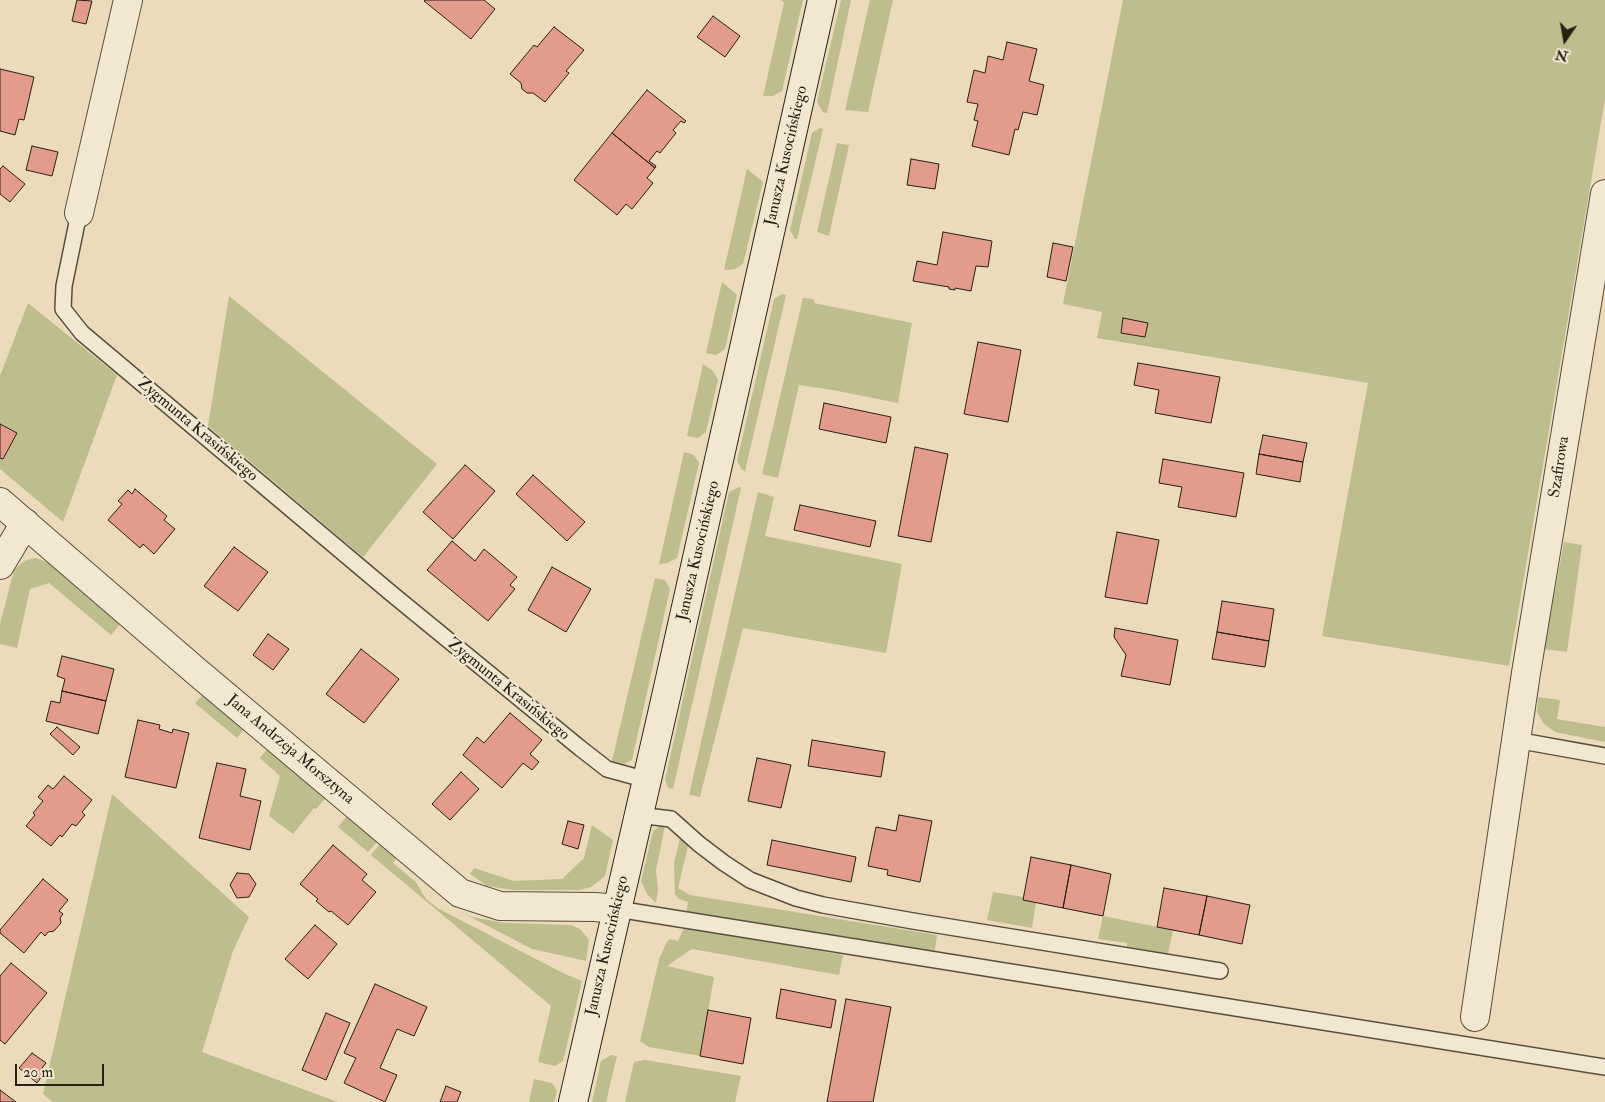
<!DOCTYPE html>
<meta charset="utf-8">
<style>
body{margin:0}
#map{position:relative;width:1605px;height:1102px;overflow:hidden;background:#ebdbba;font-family:"IM FELL Double Pica",serif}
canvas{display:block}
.north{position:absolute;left:1540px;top:15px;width:50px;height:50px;-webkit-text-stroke:4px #f2e8d2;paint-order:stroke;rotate:192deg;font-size:14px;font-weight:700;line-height:20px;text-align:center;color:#272016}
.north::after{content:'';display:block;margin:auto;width:18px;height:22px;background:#272016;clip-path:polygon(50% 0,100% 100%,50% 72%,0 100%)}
.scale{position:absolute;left:15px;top:1064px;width:89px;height:22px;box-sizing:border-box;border:2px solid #272016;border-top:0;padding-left:6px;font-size:15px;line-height:18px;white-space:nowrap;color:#272016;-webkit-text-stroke:4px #f2e8d2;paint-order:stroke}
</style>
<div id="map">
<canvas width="1605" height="1102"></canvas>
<div class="north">N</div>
<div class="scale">20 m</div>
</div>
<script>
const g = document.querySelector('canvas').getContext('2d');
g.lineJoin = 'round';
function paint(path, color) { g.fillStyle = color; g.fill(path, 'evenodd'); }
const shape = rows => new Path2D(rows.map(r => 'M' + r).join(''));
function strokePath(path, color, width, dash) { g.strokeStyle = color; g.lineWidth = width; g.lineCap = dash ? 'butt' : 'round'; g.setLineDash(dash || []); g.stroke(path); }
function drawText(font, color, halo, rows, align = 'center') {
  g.font = font + ' "IM FELL Double Pica",serif'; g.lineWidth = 4.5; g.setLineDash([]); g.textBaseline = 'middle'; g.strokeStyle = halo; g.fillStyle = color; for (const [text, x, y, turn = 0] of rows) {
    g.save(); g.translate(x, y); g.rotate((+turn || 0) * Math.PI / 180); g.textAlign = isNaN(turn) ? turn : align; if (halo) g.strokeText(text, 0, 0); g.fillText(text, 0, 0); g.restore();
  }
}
const green = shape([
 [781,0,803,0,782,91,773,96,763,96,784,3],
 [841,0,851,0,827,113,823,112,817,102],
 [870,0,893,0,868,112,845,110],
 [1123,0,1605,0,1605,99,1509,666,1322,636,1368,383,1097,338,1102,312,1063,304],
 [820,128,823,129,797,239,795,239,790,230,812,133],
 [837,143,849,145,829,236,817,232],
 [747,169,763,182,743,264,735,269,724,270],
 [722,282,737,295,725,349,716,355,706,353],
 [782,294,786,295,745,471,742,470,737,461,774,299],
 [229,296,437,464,363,557,208,426],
 [803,298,814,299,814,303,912,323,898,403,833,390,799,385,778,478,762,474],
 [28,303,117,375,63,522,0,469,0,376],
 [703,364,713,371,718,380,706,432,698,438,687,436],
 [684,452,694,455,699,463,677,558,667,563,659,564],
 [739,487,741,488,673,789,668,788,665,780,729,492],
 [758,492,774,497,765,536,902,564,886,653,743,628,700,797,689,795],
 [1564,542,1582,545,1567,652,1544,649],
 [35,558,48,562,121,623,111,635,49,583,30,589,17,648,0,644,0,624,14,570,24,561],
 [655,578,665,580,670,589,632,760,624,764,612,761],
 [203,695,244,729,237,738,195,703],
 [1538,697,1560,700,1557,719,1605,727,1605,742,1555,732,1544,724,1537,712],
 [267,749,325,799,316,809,314,808,293,834,269,816,280,776,260,758],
 [112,794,249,917,233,951,202,1052,338,1102,53,1102,43,1094],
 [347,816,377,842,368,852,338,827],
 [592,825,613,840,605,876,591,887,579,890,513,890,487,886,470,874,474,868,514,881,562,879,584,858],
 [662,825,665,826,656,870,658,889,656,903,647,894,641,881,653,831],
 [680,838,688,846,678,888,690,895,937,935,934,956,686,914,688,902,679,899,675,894,674,863],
 [380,844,397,858,393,863,416,882,426,899,439,909,565,974,582,981,563,1061,555,1066,538,1062,551,1006,371,855],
 [993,892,1023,897,1023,900,1036,902,1032,928,987,920],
 [459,911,472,917,505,923,571,925,580,929,589,940,586,961,532,949],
 [1103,916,1173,930,1168,954,1127,948,1127,943,1098,939],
 [684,928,843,955,839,975,692,949,667,966,714,977,700,1056,649,1047,640,1041,659,960,666,943,670,939,678,941],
 [611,1055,617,1056,606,1102,592,1102,601,1061],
 [645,1060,741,1076,735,1102,625,1102,634,1062],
 [534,1079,552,1083,557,1091,554,1102,529,1102]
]);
const building = shape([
 [77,0,92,1,86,24,72,21,77,0],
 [425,0,484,0,495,9,471,39,424,1,425,0],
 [713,16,740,36,725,57,697,37,713,16],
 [554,27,584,50,566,71,569,73,545,102,533,93,527,93,522,89,521,83,510,74,534,45,537,47,554,27],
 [1007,42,1037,49,1029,81,1044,85,1037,115,1023,112,1018,130,1015,129,1009,155,972,146,978,121,974,120,978,104,967,102,974,70,985,73,988,56,1003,60,1007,42],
 [0,69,34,77,24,120,19,119,15,135,0,131,0,69],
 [647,90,686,121,684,123,681,121,673,130,676,133,660,153,657,151,649,161,656,166,655,168,612,133,647,90],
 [612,133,655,168,647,178,653,183,632,209,626,204,617,215,574,180,612,133],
 [32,146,58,152,52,176,26,170,32,146],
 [911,159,939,164,935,189,907,185,911,159],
 [3,166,25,184,10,202,0,194,0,169,3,166],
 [943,232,992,241,988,267,976,266,971,291,955,288,955,290,949,289,949,287,913,281,917,261,937,265,943,232],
 [1053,243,1073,247,1066,281,1047,277,1053,243],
 [1123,318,1148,323,1145,337,1121,333,1123,318],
 [978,342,1021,350,1008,422,964,414,978,342],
 [1138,363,1220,377,1211,423,1155,413,1159,390,1134,385,1138,363],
 [824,403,891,417,886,443,819,429,824,403],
 [0,424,17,433,3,459,0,458,0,424],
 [1263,435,1307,443,1303,462,1259,454,1263,435],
 [915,447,948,454,931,542,898,536,915,447],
 [1259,454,1303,462,1300,482,1256,474,1259,454],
 [1163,459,1244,473,1236,517,1178,507,1182,487,1159,483,1163,459],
 [465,465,495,491,453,539,423,512,465,465],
 [533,475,585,522,567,541,516,494,533,475],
 [135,489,167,516,164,520,175,529,154,554,143,544,140,548,108,520,122,504,118,501,128,490,132,494,135,489],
 [800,505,876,521,870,547,794,530,800,505],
 [1117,532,1159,540,1147,604,1105,597,1117,532],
 [452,541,475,561,484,549,517,577,510,585,515,589,488,621,427,570,452,541],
 [234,547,268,572,238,611,204,586,234,547],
 [552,567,591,589,566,632,528,610,552,567],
 [1222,601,1274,609,1269,641,1217,632,1222,601],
 [1115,628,1178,640,1170,685,1121,676,1126,655,1114,637,1115,628],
 [1217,632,1269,641,1265,667,1212,659,1217,632],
 [268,634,289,649,273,670,253,655,268,634],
 [361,649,399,679,364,723,326,694,361,649],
 [62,656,114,669,106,701,62,691,65,679,57,676,62,656],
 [62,691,106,701,98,734,46,721,51,701,60,703,62,691],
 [510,713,542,740,530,754,539,762,532,770,523,763,502,788,463,755,477,737,484,743,510,713],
 [138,720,160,725,159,729,172,733,173,729,189,733,176,788,125,777,138,720],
 [57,727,80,747,73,755,50,734,57,727],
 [812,740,885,752,881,777,808,766,812,740],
 [757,758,791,765,781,808,748,801,757,758],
 [217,763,246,769,240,796,261,801,250,850,199,838,217,763],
 [461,772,479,789,450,820,432,804,461,772],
 [64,776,92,800,82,812,85,815,76,826,72,824,62,837,60,835,51,846,26,826,35,815,33,813,43,801,38,797,48,785,53,789,64,776],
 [899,815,932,821,920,882,887,875,888,870,868,866,876,827,896,831,899,815],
 [568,821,584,825,578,849,562,844,568,821],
 [772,840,856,857,851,882,767,865,772,840],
 [333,845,367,874,362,880,376,892,348,925,331,911,329,912,316,901,318,899,300,884,333,845],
 [1031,857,1071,865,1063,908,1023,900,1031,857],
 [1071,865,1111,874,1103,916,1063,908,1071,865],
 [237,873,249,874,256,884,249,897,237,898,230,885,237,873],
 [43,879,68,900,59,911,63,914,60,918,61,923,54,931,48,932,45,936,41,932,24,953,0,933,0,930,43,879],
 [1164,888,1207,896,1199,935,1157,927,1164,888],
 [1207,896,1250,905,1242,944,1199,935,1207,896],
 [315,925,337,944,308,979,285,959,315,925],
 [11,963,47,993,5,1044,0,1040,0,976,11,963],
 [375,984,427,1007,414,1036,397,1029,380,1068,397,1075,385,1102,344,1083,356,1058,344,1053,375,984],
 [781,989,836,1000,831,1028,776,1018,781,989],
 [846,999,891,1007,873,1102,827,1102,846,999],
 [708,1010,751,1018,743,1064,700,1056,708,1010],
 [326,1013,350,1023,326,1080,302,1070,326,1013],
 [32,1053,46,1063,42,1068,46,1071,37,1083,19,1068,32,1053],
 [446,1086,461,1092,457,1102,440,1102,446,1086],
 [0,1090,16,1102,0,1102,0,1090]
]);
const lane = shape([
 [79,213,64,286,63,309,82,333,392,594,580,748,607,769,647,780],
 [1516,740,1605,756],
 [638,815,671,819,699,844,724,863,750,880,796,898,823,905,913,921,1220,971],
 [617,909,1605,1067]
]);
const street = shape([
 [79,213,128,0],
 [0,502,197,672,460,893,500,906,595,907,617,909],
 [0,565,25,523],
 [1475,1017,1526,673,1605,194]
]);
const secondary = shape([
 [573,1102,665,701,822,0]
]);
const streetNames = [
 ["Janusza Kusocińskiego",787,156,-77],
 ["Zygmunta Krasińskiego",197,430,40],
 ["Szafirowa",1560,467,-81],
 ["Janusza Kusocińskiego",699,551,-77],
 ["Zygmunta Krasińskiego",508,690,39],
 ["Jana Andrzeja Morsztyna",290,750,40],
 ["Janusza Kusocińskiego",608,946,-77]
];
paint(green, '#bdbe8b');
paint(building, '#e39b8b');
strokePath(building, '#272016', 1);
strokePath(lane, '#584f3f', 18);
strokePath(street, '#584f3f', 30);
strokePath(secondary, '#272016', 30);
strokePath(lane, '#f2e8d2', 15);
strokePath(street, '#f2e8d2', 28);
strokePath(secondary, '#f2e8d2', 28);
drawText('16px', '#272016', '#f2e8d2', streetNames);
</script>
